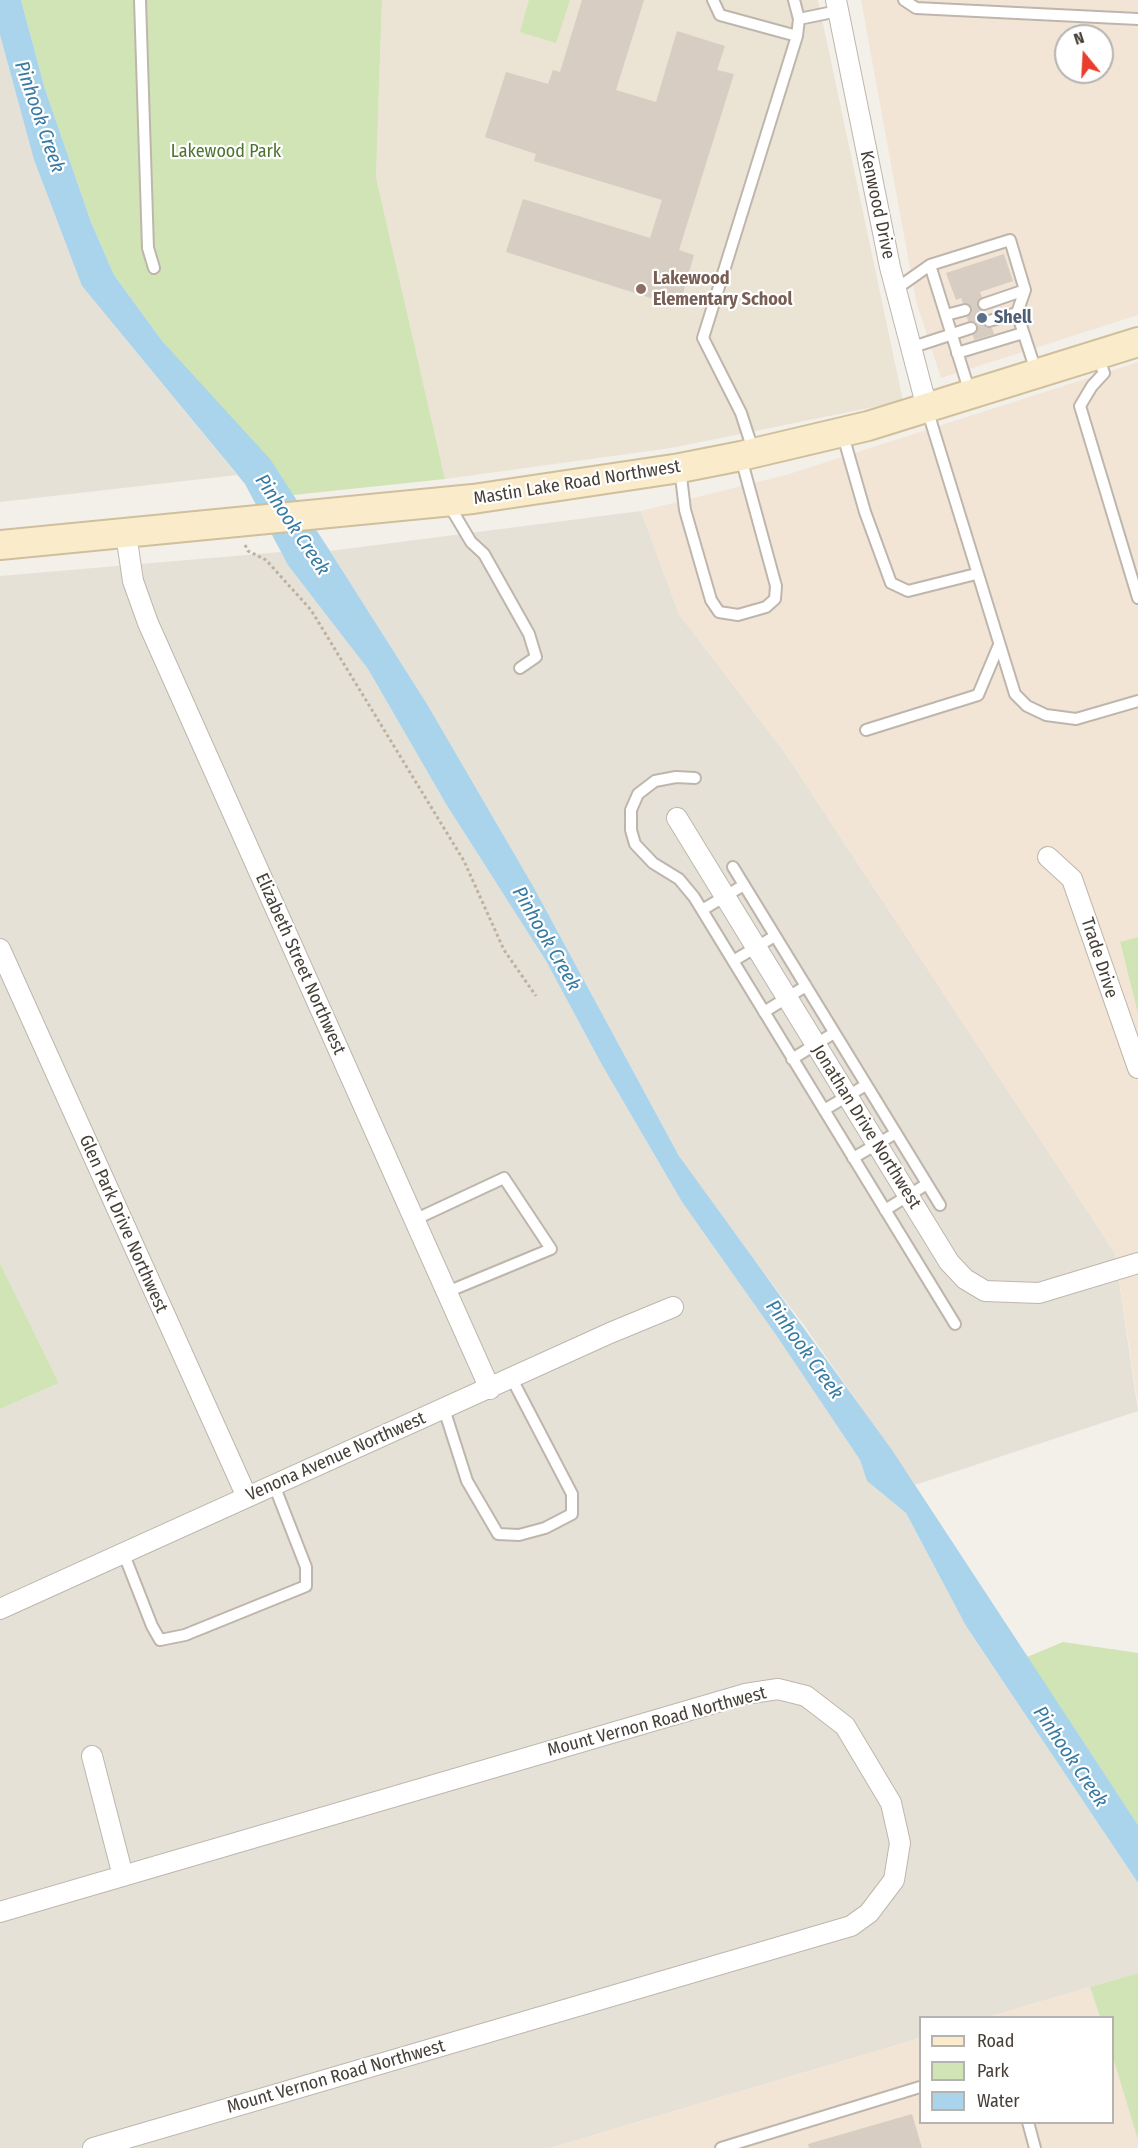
<!DOCTYPE html>
<style>
body{margin:0}
#map{position:relative;width:1138px;height:2148px;overflow:hidden;background:#f3efe9;font-family:"Fira Sans Condensed",sans-serif}
canvas{display:block}
.legend{position:absolute;left:919px;top:2016px;width:195px;height:108px;box-sizing:border-box;background:#fff;border:2px solid #b5b3af;margin:0;padding:8px 10px;list-style:none;font-size:18px;color:#464038}
.legend li{display:flex;align-items:center;gap:12px;height:30px}
.legend b{width:30px;border:2px solid #b5b3af}
.north{position:absolute;left:1054px;top:24px;width:60px;height:60px;box-sizing:border-box;background:#fff;border:2px solid #b5b3af;border-radius:50%;rotate:342deg;font-size:16px;font-weight:700;line-height:24px;text-align:center;color:#464038}
.north::after{content:'';display:block;margin:auto;width:21px;height:27px;background:#e93c2a;clip-path:polygon(50% 0,100% 100%,50% 72%,0 100%)}
</style>
<div id="map">
<canvas width="1138" height="2148"></canvas>
<ul class="legend">
<li><b style="height:8px;background:#faeccb"></b>Road</li>
<li><b style="height:16px;background:#d1e4b5"></b>Park</li>
<li><b style="height:16px;background:#aad4eb"></b>Water</li>
</ul>
<div class="north">N</div>
</div>
<script>
const g = document.querySelector('canvas').getContext('2d');
g.lineJoin = 'round';
function paint(path, color) { g.fillStyle = color; g.fill(path, 'evenodd'); }
const shape = rows => new Path2D(rows.map(r => 'M' + r).join(''));
function strokePath(path, color, width, dash) { g.strokeStyle = color; g.lineWidth = width; g.lineCap = dash ? 'butt' : 'round'; g.setLineDash(dash || []); g.stroke(path); }
function drawText(font, color, halo, rows, align = 'center') {
  g.font = font + ' "Fira Sans Condensed",sans-serif'; g.lineWidth = 4.5; g.setLineDash([]); g.textBaseline = 'middle'; g.strokeStyle = halo; g.fillStyle = color; for (const [text, x, y, turn = 0] of rows) {
    g.save(); g.translate(x, y); g.rotate((+turn || 0) * Math.PI / 180); g.textAlign = isNaN(turn) ? turn : align; if (halo) g.strokeText(text, 0, 0); g.fillText(text, 0, 0); g.restore();
  }
}
const residential = shape([
 [0,35,34,160,82,286,237,475,0,502],
 [641,511,679,614,783,750,1115,1253,1138,1411,915,1485,804,1325,723,1220,679,1156,533,886,427,704,330,551],
 [281,552,368,669,446,804,546,961,602,1065,682,1202,776,1335,860,1460,867,1481,906,1513,966,1626,1138,1883,1138,1973,988,2017,920,2018,920,2038,550,2148,0,2148,0,1409,59,1383,0,1263,0,576]
]);
const commercial = shape([
 [861,0,1138,0,1138,315,941,378,916,301],
 [1066,36,1102,36,1102,72,1066,72],
 [1138,362,1138,937,1120,943,1138,1014,1138,1405,1115,1253,783,750,679,614,641,511,786,475],
 [1090,1987,1100,2017,988,2017],
 [920,2038,920,2122,1112,2122,1113,2058,1138,2140,1138,2148,550,2148]
]);
const education = shape([
 [382,0,818,0,903,401,671,448,445,479,376,177]
]);
const green = shape([
 [21,0,382,0,376,177,445,479,293,495,272,463,166,346,114,275,91,222,45,89],
 [529,0,570,0,556,43,520,32],
 [1138,937,1138,1014,1120,942],
 [0,1263,59,1383,0,1409],
 [1063,1642,1138,1653,1138,1825,1027,1657],
 [1138,1973,1138,2140,1113,2058,1112,2018,1100,2017,1090,1987]
]);
const water = shape([
 [0,0,21,0,45,89,91,222,114,275,163,342,270,459,330,551,427,704,533,886,679,1156,892,1450,1138,1825,1138,1883,966,1626,906,1513,867,1481,860,1460,776,1335,682,1202,602,1065,546,961,446,804,368,669,288,565,245,484,82,286,34,160,0,35]
]);
const building = shape([
 [582,0,644,0,616,90,656,102,677,31,725,46,717,70,734,74,679,250,694,255,679,307,506,252,523,199,650,238,662,200,534,161,536,154,485,137,506,72,548,84,553,70,560,72],
 [1004,254,1013,281,980,292,982,297,977,306,987,314,982,319,982,324,987,328,992,328,994,334,974,340,973,335,978,326,976,322,968,321,967,317,972,313,972,308,963,303,961,298,956,300,946,273],
 [912,2114,922,2148,809,2148,808,2144]
]);
const path = shape([
 [245,545,248,551,266,560,311,610,464,861,504,950,536,996]
]);
const lane = shape([
 [140,0,148,248,154,268],
 [713,0,720,15,797,36],
 [794,0,799,19,838,11],
 [904,0,916,8,1138,19],
 [930,265,970,393],
 [896,289,930,265,1010,240,1025,290,1017,313,1036,371],
 [984,304,1025,290],
 [946,315,965,310],
 [989,321,1017,313],
 [910,348,971,328],
 [957,353,1023,333],
 [1097,355,1104,373,1092,386,1080,406,1138,598],
 [927,409,1015,694,1027,706,1046,715,1076,719,1138,701],
 [842,432,865,512,891,583,908,591,976,574],
 [754,453,741,413,703,338,797,36,799,19],
 [680,468,685,510,711,600,719,612,738,615,766,607,775,599,776,586,741,458],
 [449,505,471,542,484,554,529,634,536,657,520,668],
 [866,730,978,695,999,645],
 [695,778,676,777,655,781,638,794,631,810,631,830,635,844,653,863,679,879,694,897,955,1324],
 [733,867,940,1205],
 [702,910,744,885],
 [733,961,775,936],
 [764,1012,806,986],
 [792,1059,834,1033],
 [824,1110,866,1085],
 [853,1158,896,1133],
 [885,1210,927,1184],
 [414,1220,504,1178,551,1249,447,1292],
 [444,1409,467,1481,498,1534,519,1535,545,1528,572,1514,572,1494,512,1379],
 [123,1552,152,1626,160,1640,185,1635,306,1586,306,1567,274,1485],
 [1028,2122,1035,2148],
 [721,2148,920,2087]
]);
const street = shape([
 [836,0,890,267,927,408],
 [126,534,133,581,148,623,490,1389],
 [677,818,949,1262,965,1279,985,1291,1039,1293,1138,1263],
 [1048,857,1072,879,1138,1068],
 [0,949,247,1497],
 [0,1609,610,1333,673,1307],
 [92,1756,123,1876],
 [0,1912,745,1694,778,1689,806,1696,845,1726,891,1803,900,1843,894,1880,869,1913,851,1926,93,2148]
]);
const secondary = shape([
 [0,545,473,499,680,468,741,456,868,426,1138,342]
]);
const markers = [
 [641,289,6,"#8d6e63"],
 [982,318,6,"#5c6f8a"]
];
const parkNames = [
 ["Lakewood Park",226,152]
];
const streetNames = [
 ["Kenwood Drive",877,205,78],
 ["Mastin Lake Road Northwest",577,483,-9],
 ["Trade Drive",1099,958,72],
 ["Elizabeth Street Northwest",300,964,66],
 ["Jonathan Drive Northwest",866,1127,58],
 ["Glen Park Drive Northwest",123,1224,66],
 ["Venona Avenue Northwest",336,1457,-24],
 ["Mount Vernon Road Northwest",657,1722,-15],
 ["Mount Vernon Road Northwest",336,2077,-16]
];
const educationNames = [
 ["Lakewood",653,279],
 ["Elementary School",653,300]
];
const serviceNames = [
 ["Shell",994,318]
];
const waterNames = [
 ["Pinhook Creek",39,117,71],
 ["Pinhook Creek",292,525,56],
 ["Pinhook Creek",546,939,60],
 ["Pinhook Creek",804,1350,54],
 ["Pinhook Creek",1070,1757,56]
];
paint(residential, '#e6e1d7');
paint(commercial, '#f3e5d6');
paint(education, '#ebe3d4');
paint(green, '#d1e4b5');
paint(water, '#aad4eb');
paint(building, '#d7cdc2');
strokePath(lane, '#beb6ac', 14);
strokePath(street, '#beb6ac', 22);
strokePath(secondary, '#cfbf9c', 32);
strokePath(path, '#beb19e', 3, [3, 3]);
strokePath(lane, '#fff', 10);
strokePath(street, '#fff', 20);
strokePath(secondary, '#faeccb', 28);
for (const [x, y, r, color] of markers) { const dot = new Path2D(); dot.arc(x, y, r, 0, 2 * Math.PI); g.fillStyle = color; g.fill(dot); strokePath(dot, '#fff', 2); }
drawText('18px', '#4d732f', '#fff', parkNames);
drawText('18px', '#464038', '#fff', streetNames);
drawText('bold 18px', '#785e54', '#fff', educationNames, 'left');
drawText('bold 18px', '#4e5e75', '#fff', serviceNames, 'left');
drawText('italic 20px', '#377aa2', '#fff', waterNames);
</script>
